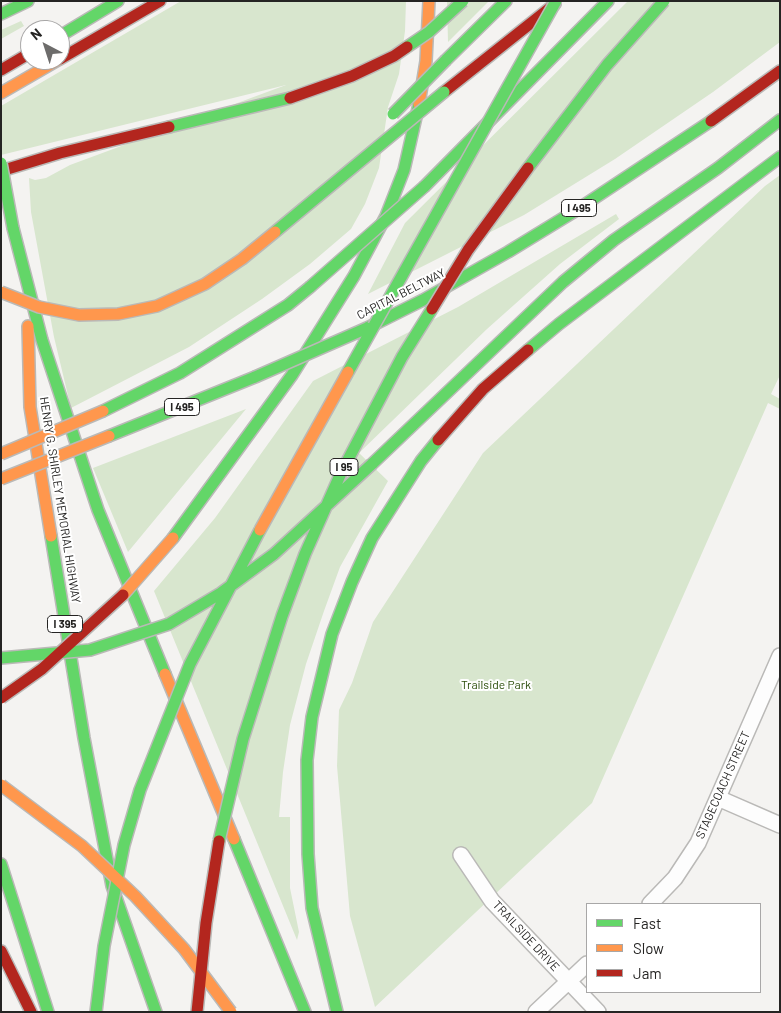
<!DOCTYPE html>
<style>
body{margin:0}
#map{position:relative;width:781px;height:1013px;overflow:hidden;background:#f4f3f1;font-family:Barlow,sans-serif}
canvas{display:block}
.frame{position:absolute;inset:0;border:2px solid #252423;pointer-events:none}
.legend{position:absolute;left:586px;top:903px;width:175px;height:90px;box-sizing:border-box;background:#fff;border:1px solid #a8a7a7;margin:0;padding:6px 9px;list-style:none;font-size:15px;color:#252423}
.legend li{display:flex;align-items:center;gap:10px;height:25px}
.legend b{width:25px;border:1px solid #a8a7a7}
.north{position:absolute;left:20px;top:20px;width:50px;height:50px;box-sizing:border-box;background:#fff;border:1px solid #a8a7a7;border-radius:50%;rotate:320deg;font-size:14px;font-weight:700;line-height:20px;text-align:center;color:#252423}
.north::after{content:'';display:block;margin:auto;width:18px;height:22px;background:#6d6c6b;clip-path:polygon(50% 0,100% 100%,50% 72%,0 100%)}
</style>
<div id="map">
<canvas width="781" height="1013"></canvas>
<div class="frame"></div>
<ul class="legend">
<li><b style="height:6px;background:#63d668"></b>Fast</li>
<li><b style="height:6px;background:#ff974d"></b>Slow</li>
<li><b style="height:6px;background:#b3261e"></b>Jam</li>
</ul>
<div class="north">N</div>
</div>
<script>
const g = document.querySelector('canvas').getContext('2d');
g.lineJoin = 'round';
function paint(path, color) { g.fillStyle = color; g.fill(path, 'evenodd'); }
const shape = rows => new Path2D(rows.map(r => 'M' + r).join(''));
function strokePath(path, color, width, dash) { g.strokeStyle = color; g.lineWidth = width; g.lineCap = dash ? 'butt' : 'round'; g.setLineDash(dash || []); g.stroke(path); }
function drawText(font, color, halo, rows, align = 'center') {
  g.font = font + ' Barlow,sans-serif'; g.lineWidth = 4; g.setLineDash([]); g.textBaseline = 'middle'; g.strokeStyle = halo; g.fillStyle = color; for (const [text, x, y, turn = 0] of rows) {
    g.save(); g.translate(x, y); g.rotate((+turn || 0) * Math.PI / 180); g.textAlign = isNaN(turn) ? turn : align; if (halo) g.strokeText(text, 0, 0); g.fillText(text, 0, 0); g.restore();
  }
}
const green = shape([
 [181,1,406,1,405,31,399,74,388,107,379,168,365,204,351,229,310,264,262,299,189,347,71,408,54,337,31,212,29,178,35,180,46,178,70,165,286,85,1,155,1,106],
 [447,1,489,1,448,42],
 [628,1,780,1,780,42,713,92,615,159,524,215,368,294,405,223],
 [21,21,24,26,1,39,1,30],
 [780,175,780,375,771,394,780,399,780,409,768,403,592,803,375,1007,350,916,337,766,339,710,352,683,373,622,483,453,765,186],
 [616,214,619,219,560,264,487,329,359,453,388,481,340,567,324,611,306,664,290,725,283,772,279,817,290,817,290,888,299,932,297,940,154,591,215,518,313,381,458,307],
 [246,409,128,552,93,468]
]);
const street = shape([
 [718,798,780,825],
 [461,855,492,901,598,1012],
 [650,904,675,878,698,843,780,656],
 [536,1012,587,964]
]);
const fast = shape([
 [1,14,28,1],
 [60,36,118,1],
 [446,60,506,1],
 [169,127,290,98],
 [425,186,608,1],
 [13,228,42,340,98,510,165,674],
 [367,328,423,300,508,252,575,211,711,121],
 [528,350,559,324,780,157],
 [103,411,180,373,288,305,310,287],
 [109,436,255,377],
 [372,464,563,282,614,240,718,168,780,120],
 [51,536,84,738,112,886,156,1012],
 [173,538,292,375,354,276,386,216,404,170,419,104],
 [234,839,305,1012],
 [1,864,48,1012],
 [337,1012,312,908,308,854,307,760,312,717,332,634,352,582,372,538,421,461,438,440]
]);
const slow = shape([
 [1,93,58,60],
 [419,104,426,61,429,1],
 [28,326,30,407,51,536],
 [165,674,234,839]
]);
const jam = shape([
 [60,59,160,1],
 [1,70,30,53],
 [444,92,555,4],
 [711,121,780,71],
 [1,171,60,153,169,127],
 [438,440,483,389,528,350],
 [1,951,31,1012]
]);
const fastBridge = shape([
 [407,47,429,32,463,1],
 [393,114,446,60],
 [1,163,13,228],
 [528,168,607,65,664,1],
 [275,232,444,92],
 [310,287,425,186],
 [348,372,556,1],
 [255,377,367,328],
 [1,658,90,650,169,624,221,593,274,554,372,464],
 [219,841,243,739,282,616,305,554,341,473,402,357,432,309],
 [96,1012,104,946,124,845,140,790,190,664,260,530]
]);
const slowBridge = shape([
 [1,292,39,307,79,315,118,314,157,306,205,284,242,259,275,232],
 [1,454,103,411],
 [1,479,109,436],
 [260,530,348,372],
 [123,595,173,538],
 [1,785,82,846,135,896,184,949,231,1012]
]);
const jamBridge = shape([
 [290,98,352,76,394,56,407,47],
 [432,309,468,250,528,168],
 [1,698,42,669,123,595],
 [197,1012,206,923,219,841]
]);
const shields = [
 [579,208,35],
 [182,407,35],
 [344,467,28],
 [65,624,35]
];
const shieldNames = [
 ["I 495",579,208],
 ["I 495",182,407],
 ["I 95",344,467],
 ["I 395",65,624]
];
const streetNames = [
 ["CAPITAL BELTWAY",401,294,-27],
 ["HENRY G. SHIRLEY MEMORIAL HIGHWAY",60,500,81],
 ["STAGECOACH STREET",723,785,-66],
 ["TRAILSIDE DRIVE",526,936,47]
];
const parkNames = [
 ["Trailside Park",496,685]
];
paint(green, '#d8e6ce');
strokePath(street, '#bab9b7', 18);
strokePath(fast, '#bab9b7', 14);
strokePath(slow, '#bab9b7', 14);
strokePath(jam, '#bab9b7', 14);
strokePath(street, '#fdfdfd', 15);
strokePath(fast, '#63d668', 11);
strokePath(slow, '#ff974d', 11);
strokePath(jam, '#b3261e', 11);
strokePath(fastBridge, '#bab9b7', 14, []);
strokePath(slowBridge, '#bab9b7', 14, []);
strokePath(jamBridge, '#bab9b7', 14, []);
strokePath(fastBridge, '#63d668', 11);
strokePath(slowBridge, '#ff974d', 11);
strokePath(jamBridge, '#b3261e', 11);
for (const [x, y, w] of shields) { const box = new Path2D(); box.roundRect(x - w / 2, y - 8.5, w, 17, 4); g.fillStyle = '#fff'; g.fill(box); strokePath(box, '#252423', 1); }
drawText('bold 11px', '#252423', null, shieldNames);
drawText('12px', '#252423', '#fff', streetNames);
drawText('12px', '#2a4d09', '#fff', parkNames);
</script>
